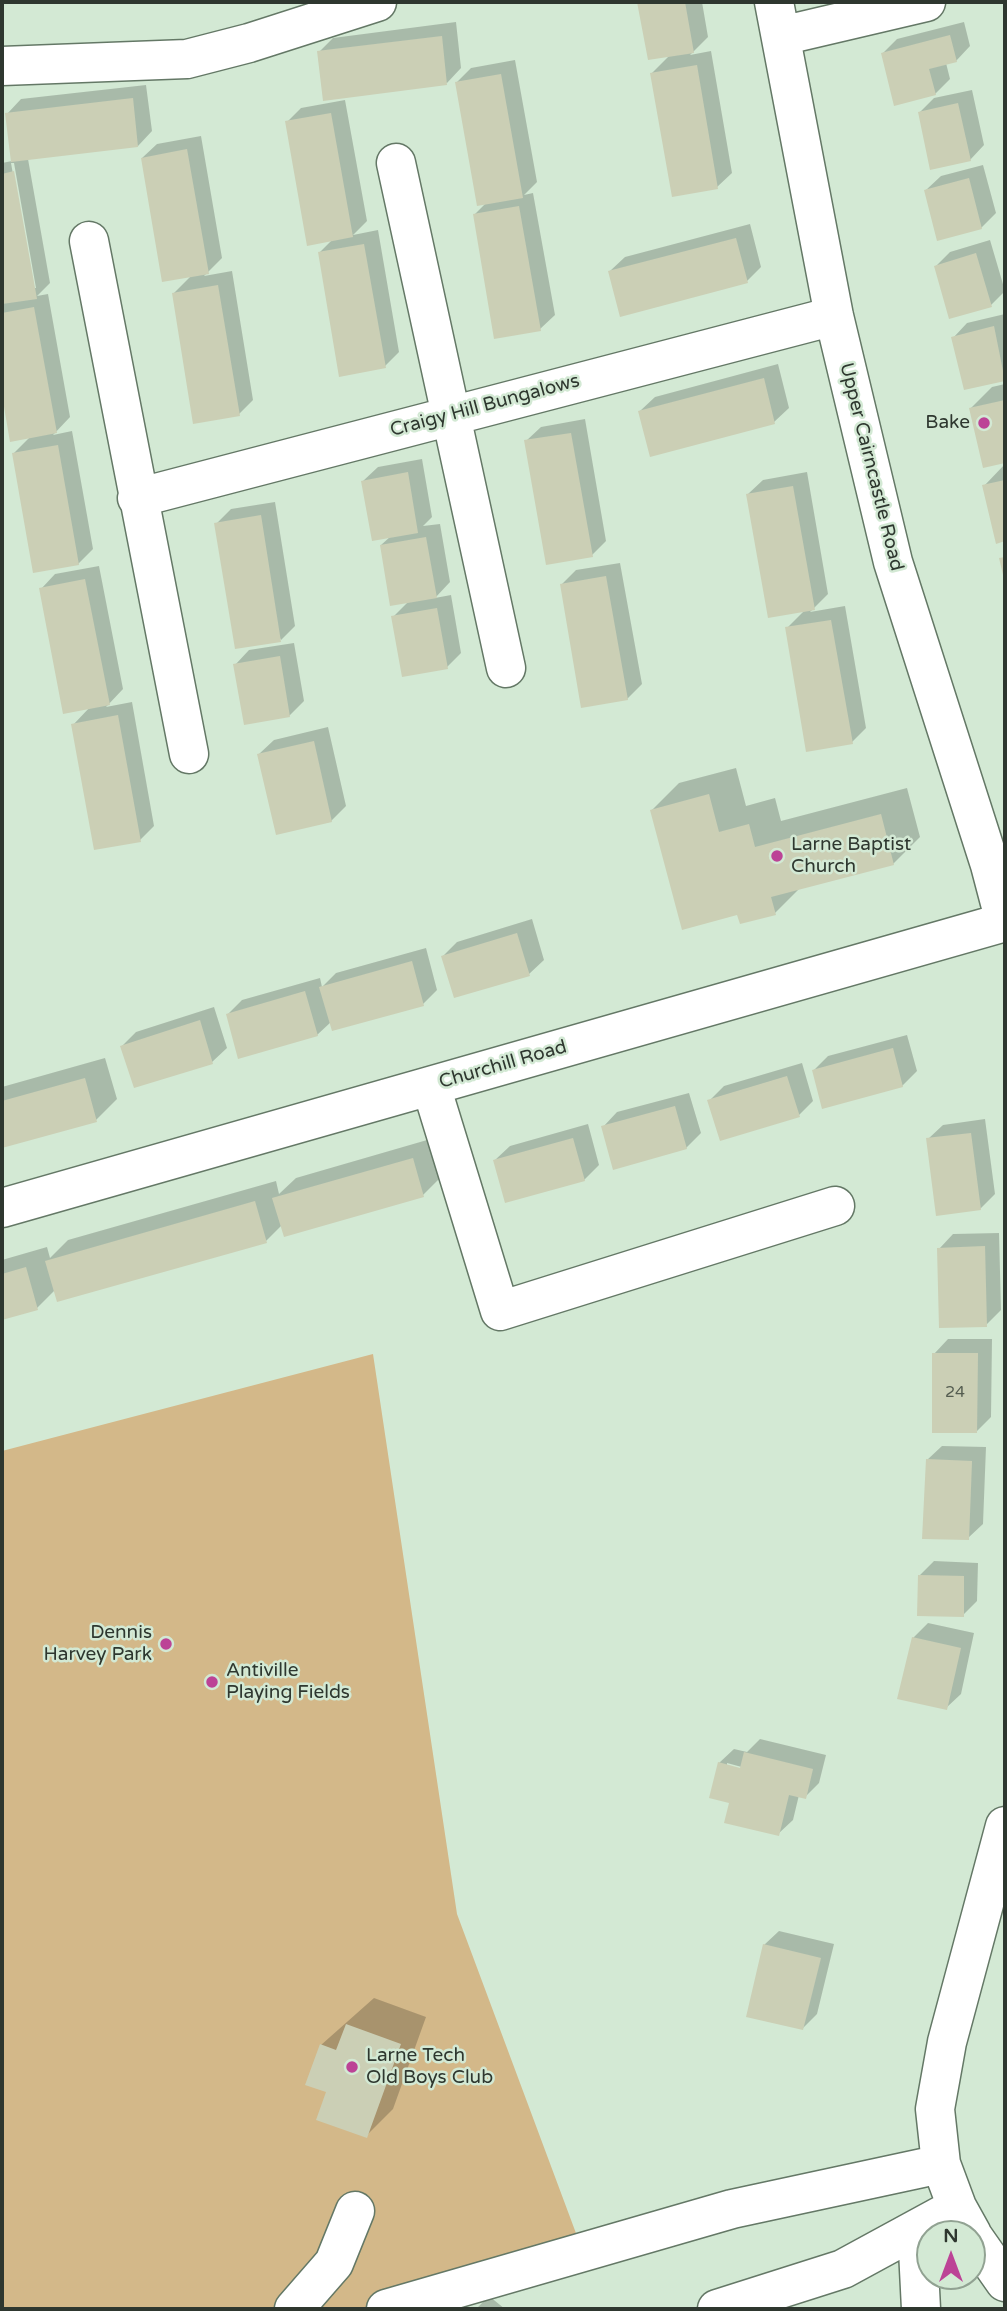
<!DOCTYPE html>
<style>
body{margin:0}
#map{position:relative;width:1007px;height:2311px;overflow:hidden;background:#d3e9d4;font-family:"Varela Round",sans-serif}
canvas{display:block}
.frame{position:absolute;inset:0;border:4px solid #2e372f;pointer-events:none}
.north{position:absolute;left:916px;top:2220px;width:70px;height:70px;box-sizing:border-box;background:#d3e9d4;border:2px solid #91a292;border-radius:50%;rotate:0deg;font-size:19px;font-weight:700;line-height:28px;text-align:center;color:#2e372f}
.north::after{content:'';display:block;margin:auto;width:24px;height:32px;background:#bc4396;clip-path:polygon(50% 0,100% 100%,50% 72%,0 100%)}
</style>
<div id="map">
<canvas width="1007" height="2311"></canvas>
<div class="frame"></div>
<div class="north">N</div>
</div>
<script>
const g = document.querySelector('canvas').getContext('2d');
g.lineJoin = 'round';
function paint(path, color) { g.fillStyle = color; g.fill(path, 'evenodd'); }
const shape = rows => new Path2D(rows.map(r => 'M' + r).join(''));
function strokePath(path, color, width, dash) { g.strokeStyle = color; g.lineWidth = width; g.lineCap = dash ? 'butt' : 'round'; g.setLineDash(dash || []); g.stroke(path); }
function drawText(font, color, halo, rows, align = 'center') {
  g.font = font + ' "Varela Round",sans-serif'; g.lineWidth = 5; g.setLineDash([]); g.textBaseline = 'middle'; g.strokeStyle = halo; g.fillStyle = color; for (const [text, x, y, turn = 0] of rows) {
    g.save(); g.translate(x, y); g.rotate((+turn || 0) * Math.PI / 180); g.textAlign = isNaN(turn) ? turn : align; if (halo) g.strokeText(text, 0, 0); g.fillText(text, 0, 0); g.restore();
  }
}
const green = shape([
 [373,1354,457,1914,583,2252,385,2309,2,2309,2,1451]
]);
const shadow = shape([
 [639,2,702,2,708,37,690,55,711,51,732,173,717,187,652,73,670,55,649,58],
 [456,22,461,68,447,83,319,52,333,38],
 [964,22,970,46,956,61,946,63,950,79,935,94,883,53,897,39],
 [515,60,537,182,524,195,533,193,555,315,540,329,474,215,486,203,457,82,471,68],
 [146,85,152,131,138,146,28,159,50,283,37,296,48,294,70,417,53,435,72,431,93,549,78,564,14,453,31,436,11,440,2,385,2,163,12,161,7,114,21,99],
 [11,163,14,163,36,288,33,288],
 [972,90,984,145,970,160,920,112,934,98],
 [345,100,367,221,353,235,378,230,399,352,385,366,320,252,333,239,287,122,301,108],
 [201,136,222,258,204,276,232,271,253,400,239,414,174,293,192,275,142,158,157,144],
 [983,165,996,213,981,228,926,190,941,176],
 [750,224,761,267,747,281,610,271,625,257],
 [990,240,1005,291,991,305,936,266,950,252],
 [1005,314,1005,379,966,388,953,338,967,323],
 [778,364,789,408,774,422,640,411,655,397],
 [1005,384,1005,461,984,466,971,408,992,387],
 [585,419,606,541,592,555,526,441,541,427],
 [422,459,432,517,423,526,440,524,450,582,435,598,451,595,461,653,447,667,393,617,409,601,381,545,391,536,363,481,378,467],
 [1005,464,1005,540,997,542,984,486],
 [807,472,828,594,810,612,845,606,866,728,852,742,787,628,805,610,748,494,763,480],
 [275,502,295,626,281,640,216,524,231,509],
 [620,563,642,684,627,699,561,585,576,570],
 [99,566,123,689,106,707,132,702,154,826,140,840,73,725,90,707,41,589,55,574],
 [294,643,304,701,289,716,235,665,249,650],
 [328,727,346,806,331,821,259,754,274,740],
 [736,768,746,806,775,798,781,821,907,788,920,837,893,864,800,888,775,913,739,913,652,810,679,783],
 [532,919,544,960,529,974,443,956,457,942],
 [426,948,437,990,423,1004,331,1022,317,1035,228,1014,242,1000,320,978,322,987,336,973],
 [214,1007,227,1048,212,1062,122,1046,136,1032],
 [907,1035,917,1071,902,1086,814,1070,828,1056],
 [105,1058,117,1099,96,1120,2,1147,2,1087],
 [802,1063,813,1101,799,1115,709,1101,724,1086],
 [689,1093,701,1133,686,1148,603,1127,617,1112],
 [985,1119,995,1194,980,1209,928,1139,943,1125],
 [588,1124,599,1165,584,1180,495,1160,510,1146],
 [434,1138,444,1174,423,1195,282,1225,266,1241,55,1290,37,1308,2,1318,2,1260,47,1247,50,1258,68,1240,276,1181,279,1194,296,1178],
 [999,1233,1001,1310,986,1325,939,1249,953,1234],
 [948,1339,992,1339,991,1417,977,1431,934,1354],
 [942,1446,986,1447,983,1524,968,1538,927,1460],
 [934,1561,978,1563,977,1601,963,1615,919,1576],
 [928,1623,974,1633,961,1694,946,1708,913,1638],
 [760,1739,826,1755,819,1783,805,1797,799,1795,793,1820,778,1834,731,1802,719,1763,734,1749,747,1752],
 [727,1763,749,1769,748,1772,727,1766],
 [779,1931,834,1944,817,2014,803,2028,764,1945],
 [374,1998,426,2017,393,2109,366,2136,328,2091,321,2045],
 [489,2296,505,2309,476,2309]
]);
const building = shape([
 [637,2,685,2,694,53,648,60],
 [950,35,957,62,929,69,936,95,894,106,881,53],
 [442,36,447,85,323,101,317,51],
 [697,65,718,189,672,197,650,73],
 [501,74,523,198,477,206,455,82],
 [133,98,138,147,11,162,5,113],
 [958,103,971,161,930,170,918,112],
 [331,113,353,237,307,246,285,121],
 [187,149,209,274,162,282,141,158],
 [14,171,37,299,2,304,2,174],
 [969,178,982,229,937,241,924,190],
 [519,206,541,331,494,339,473,214],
 [736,238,748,283,620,317,608,271],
 [364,244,386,368,339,377,318,252],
 [976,253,992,307,949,319,934,266],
 [218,285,240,416,193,424,172,293],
 [34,307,57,433,10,442,2,395,2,313],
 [994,326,1005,381,964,390,951,337],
 [764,378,775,424,650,457,638,411],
 [1005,400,1005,463,983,468,969,408],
 [571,433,593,557,546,565,524,440],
 [58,445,79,565,33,573,12,453],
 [408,472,418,533,372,541,361,481],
 [1005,480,1005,541,996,544,982,485],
 [793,486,815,610,768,618,746,494],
 [261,515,281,642,235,649,214,523],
 [426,537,437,598,390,606,380,545],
 [1005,557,1005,579,1004,579,999,558],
 [606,576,628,700,581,708,560,584],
 [85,579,110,705,63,714,39,588],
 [437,608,448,669,402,677,391,616],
 [831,620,853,744,806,752,785,627],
 [280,656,290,717,244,725,233,664],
 [118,715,141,842,94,850,71,724],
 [314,741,332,822,276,835,257,754],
 [709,794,719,832,749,824,755,847,881,814,894,865,771,897,776,915,740,924,737,915,682,930,650,810],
 [517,933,530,976,454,998,441,956],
 [412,961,424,1006,332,1031,319,987],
 [305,991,318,1036,238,1059,226,1014],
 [200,1020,213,1064,134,1088,120,1046],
 [893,1048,903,1087,822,1109,812,1070],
 [787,1076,800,1117,720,1141,707,1100],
 [85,1078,97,1122,2,1148,2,1101],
 [675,1106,687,1149,613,1170,601,1126],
 [971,1133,981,1210,936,1216,926,1138],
 [573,1138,585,1181,505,1203,493,1160],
 [413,1158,424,1197,284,1237,272,1198],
 [255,1201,267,1243,57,1302,45,1261],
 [985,1246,987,1327,939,1328,937,1248],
 [26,1267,38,1310,2,1320,2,1274],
 [932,1353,978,1353,977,1433,932,1433],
 [926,1459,972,1461,969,1540,922,1539],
 [918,1575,964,1576,964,1617,917,1616],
 [912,1637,961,1648,947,1710,897,1699],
 [744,1752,813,1769,806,1799,789,1795,779,1836,724,1823,729,1803,709,1798,718,1762,740,1768],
 [763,1944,821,1958,803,2030,746,2017],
 [346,2024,401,2044,367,2138,316,2120,326,2092,305,2085,320,2044,336,2050]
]);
const minor = shape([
 [774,2,834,316,893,562,990,865,1005,922],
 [781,36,926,2],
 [2,66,187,59,249,43,377,2],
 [396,163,506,668],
 [89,241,189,754],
 [137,498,834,316],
 [431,1086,500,1311,835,1206],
 [2,1208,1005,922],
 [917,2230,921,2309],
 [972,2234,957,2207,941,2164,935,2109,947,2042,1005,1826],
 [972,2235,1005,2282],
 [294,2309,334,2263,355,2211],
 [386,2309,732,2209,941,2164],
 [717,2309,843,2269,957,2207]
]);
const markers = [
 [984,423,7,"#bc4396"],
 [777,856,7,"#bc4396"],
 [166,1644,7,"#bc4396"],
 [212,1682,7,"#bc4396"],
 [352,2067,7,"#bc4396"]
];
const numberNames = [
 ["24",955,1393]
];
const streetNames = [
 ["Craigy Hill Bungalows",485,406,-15],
 ["Upper Cairncastle Road",871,467,76],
 ["Churchill Road",503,1065,-16]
];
const poiNames = [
 ["Bake",970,423,"right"],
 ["Larne Baptist",791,845],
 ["Church",791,867],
 ["Dennis",152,1633,"right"],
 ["Harvey Park",152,1655,"right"],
 ["Antiville",226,1671],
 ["Playing Fields",226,1693],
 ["Larne Tech",366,2056],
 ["Old Boys Club",366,2078]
];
paint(green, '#d3b889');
paint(shadow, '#0003');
paint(building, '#cbcfb5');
strokePath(minor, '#647866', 41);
strokePath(minor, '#fff', 38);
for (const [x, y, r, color] of markers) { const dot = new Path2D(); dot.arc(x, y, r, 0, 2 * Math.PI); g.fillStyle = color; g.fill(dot); strokePath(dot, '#d3e9d4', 2.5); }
drawText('16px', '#555d50', null, numberNames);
drawText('19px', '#2e372f', '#d3e9d4', streetNames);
drawText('19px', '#2e372f', '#d3e9d4', poiNames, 'left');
</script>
